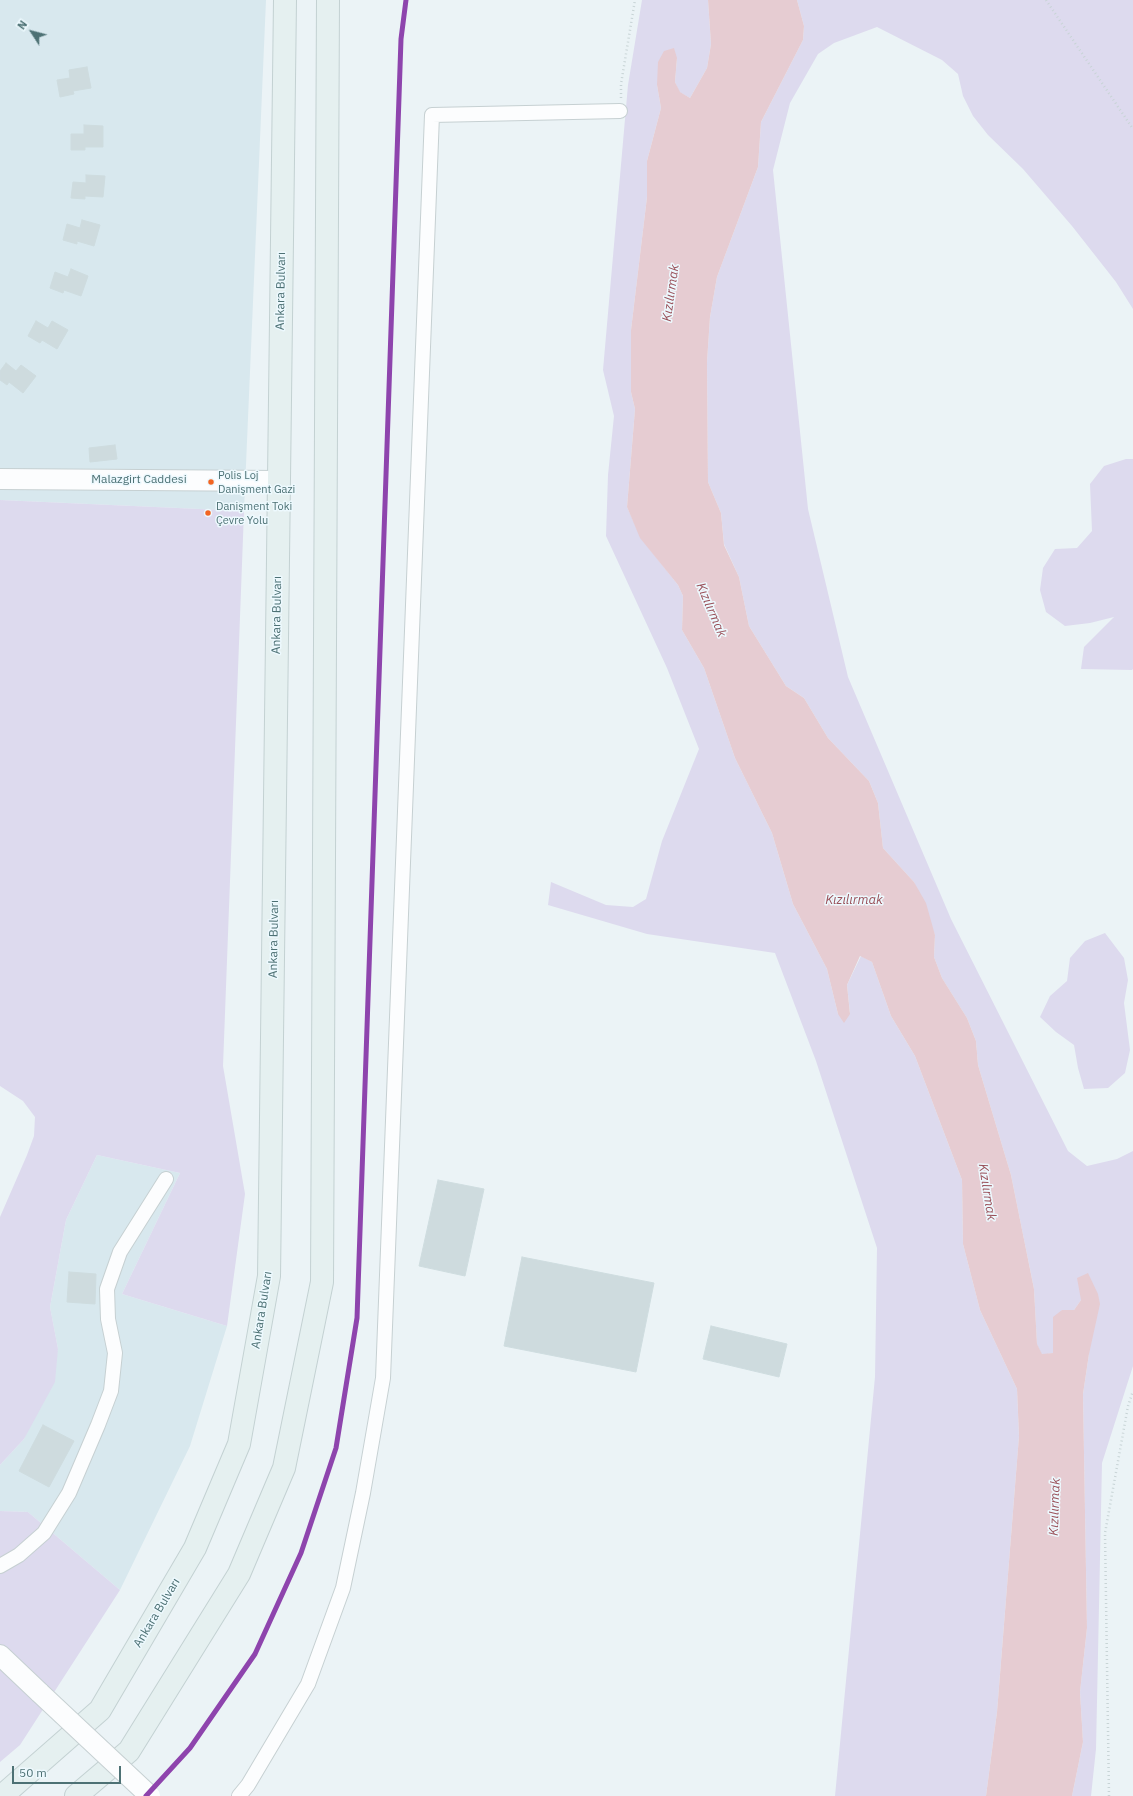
<!DOCTYPE html>
<meta charset="utf-8">
<style>
body{margin:0}
#map{position:relative;width:1133px;height:1796px;overflow:hidden;background:#ebf3f6;font-family:"IBM Plex Sans",sans-serif}
canvas{display:block}
.north{position:absolute;left:12px;top:12px;width:40px;height:40px;-webkit-text-stroke:3px #edf9fe;paint-order:stroke;rotate:306deg;font-size:11px;font-weight:700;line-height:16px;text-align:center;color:#4d7174}
.north::after{content:'';display:block;margin:auto;width:14px;height:18px;background:#4d7174;clip-path:polygon(50% 0,100% 100%,50% 72%,0 100%)}
.scale{position:absolute;left:12px;top:1766px;width:109px;height:18px;box-sizing:border-box;border:2px solid #4d7174;border-top:0;padding-left:5px;font-size:12px;line-height:14px;white-space:nowrap;color:#4d7174;-webkit-text-stroke:3px #edf9fe;paint-order:stroke}
</style>
<div id="map">
<canvas width="1133" height="1796"></canvas>
<div class="north">N</div>
<div class="scale">50 m</div>
</div>
<script>
const g = document.querySelector('canvas').getContext('2d');
g.lineJoin = 'round';
function paint(path, color) { g.fillStyle = color; g.fill(path, 'evenodd'); }
const shape = rows => new Path2D(rows.map(r => 'M' + r).join(''));
function strokePath(path, color, width, dash) { g.strokeStyle = color; g.lineWidth = width; g.lineCap = dash ? 'butt' : 'round'; g.setLineDash(dash || []); g.stroke(path); }
function drawText(font, color, halo, rows, align = 'center') {
  g.font = font + ' "IBM Plex Sans",sans-serif'; g.lineWidth = 3; g.setLineDash([]); g.textBaseline = 'middle'; g.strokeStyle = halo; g.fillStyle = color; for (const [text, x, y, turn = 0] of rows) {
    g.save(); g.translate(x, y); g.rotate((+turn || 0) * Math.PI / 180); g.textAlign = isNaN(turn) ? turn : align; if (halo) g.strokeText(text, 0, 0); g.fillText(text, 0, 0); g.restore();
  }
}
const residential = shape([
 [0,0,266,0,244,511,0,500],
 [97,1155,180,1173,122,1294,227,1326,190,1446,120,1590,28,1512,0,1511,0,1465,24,1439,58,1349,50,1307,66,1220]
]);
const green = shape([
 [642,0,708,0,711,44,707,68,690,98,679,92,675,82,677,58,657,85,661,108,647,161,647,197,631,330,631,392,635,409,627,507,641,538,678,585,683,596,682,630,704,668,735,758,772,833,793,904,827,969,838,1014,850,1013,847,985,861,956,872,962,891,1016,915,1056,962,1180,963,1244,980,1310,1017,1389,1019,1436,997,1712,986,1796,835,1796,875,1377,877,1248,816,1061,775,953,647,934,548,905,551,882,606,905,633,907,646,899,662,841,699,749,667,668,606,536,608,475,614,416,603,370,628,85],
 [797,0,1133,0,1133,309,1116,282,1072,226,1023,169,988,135,973,116,963,96,958,74,942,60,877,27,834,43,818,54,790,103,773,170,808,509,848,677,951,919,1068,1151,1087,1166,1117,1159,1133,1151,1133,1366,1102,1463,1096,1749,1091,1796,1072,1796,1083,1742,1080,1692,1087,1628,1083,1394,1089,1354,1081,1300,1074,1310,1062,1310,1053,1353,1042,1355,1037,1345,1034,1289,1011,1175,978,1065,976,1041,967,1018,942,978,934,957,935,935,914,882,883,848,878,803,869,781,828,738,804,698,786,686,749,626,739,577,724,544,721,513,708,482,707,362,710,317,717,277,758,167,761,122,803,40,804,26],
 [1126,459,1133,459,1133,669,1132,670,1081,669,1084,647,1114,617,1090,623,1065,626,1046,612,1040,590,1043,568,1055,549,1077,548,1092,531,1090,484,1104,466],
 [0,500,244,511,223,1066,245,1194,227,1326,122,1294,180,1173,97,1155,66,1220,50,1307,58,1349,55,1382,24,1439,0,1465,0,1217,27,1155,34,1136,35,1117,23,1101,0,1086],
 [1105,933,1124,958,1128,980,1124,1003,1130,1050,1125,1073,1108,1088,1084,1089,1078,1068,1074,1045,1056,1032,1040,1017,1050,996,1067,981,1070,958,1085,941],
 [0,1511,28,1512,120,1590,20,1745,0,1762]
]);
const water = shape([
 [708,0,797,0,804,26,803,40,761,122,758,167,717,277,710,317,707,362,708,482,721,513,724,545,739,577,749,626,786,686,804,698,828,738,869,781,878,803,883,848,914,882,926,903,935,935,934,957,942,978,967,1018,976,1041,978,1065,1011,1175,1034,1289,1037,1344,1042,1354,1053,1353,1053,1317,1062,1310,1074,1310,1081,1300,1077,1278,1088,1273,1098,1294,1100,1304,1089,1354,1083,1394,1087,1628,1080,1692,1083,1742,1072,1796,986,1796,997,1712,1019,1436,1017,1389,980,1310,963,1244,962,1180,915,1056,891,1016,872,962,860,956,847,985,850,1014,844,1023,838,1014,827,969,793,904,772,833,735,758,704,668,682,630,683,596,678,585,640,538,627,507,635,409,631,392,631,330,647,197,647,161,661,108,657,85,658,62,664,51,674,48,677,58,675,82,680,92,690,98,707,68,711,44]
]);
const building = shape([
 [87,67,91,88,73,91,74,94,60,97,57,80,70,78,69,70,87,67],
 [84,125,103,126,103,147,85,147,85,150,71,150,71,134,84,134,84,125],
 [86,175,105,176,103,197,85,196,85,199,71,198,73,182,86,183,86,175],
 [82,220,100,225,94,246,77,241,77,244,63,240,67,224,80,228,82,220],
 [71,269,88,276,81,296,64,290,63,293,50,288,55,272,68,277,71,269],
 [36,321,48,328,52,321,68,330,57,349,42,340,40,343,28,336,36,321],
 [6,363,16,371,21,365,36,376,23,393,9,382,7,385,0,380,0,371,6,363],
 [115,445,117,459,90,462,89,448,115,445],
 [438,1180,484,1189,465,1276,419,1266,438,1180],
 [522,1257,654,1283,636,1372,504,1346,522,1257],
 [69,1272,96,1274,95,1304,67,1302,69,1272],
 [711,1326,787,1344,779,1377,703,1359,711,1326],
 [43,1425,74,1441,49,1487,19,1471,43,1425]
]);
const path = shape([
 [1046,0,1133,129],
 [621,98,621,84,635,0],
 [1109,1796,1105,1533,1128,1406,1133,1391]
]);
const street = shape([
 [0,1566,19,1555,44,1533,69,1493,98,1425,111,1391,115,1353,108,1319,107,1289,120,1252,166,1179],
 [239,1796,248,1785,308,1684,343,1588,363,1493,383,1378,432,115,620,111]
]);
const secondary = shape([
 [0,479,279,481],
 [0,1655,40,1693]
]);
const highway = shape([
 [2,1796,100,1710,195,1548,239,1444,269,1276,285,0],
 [76,1796,129,1751,239,1574,284,1468,322,1282,328,0]
]);
const secondaryBridge = shape([
 [40,1693,150,1796]
]);
const rail1 = shape([
 [146,1796,190,1748,255,1654,301,1553,336,1448,357,1318,401,39,406,0]
]);
const markers = [
 [211,482,3.5,"#f26522"],
 [208,513,3.5,"#f26522"]
];
const busNames = [
 ["Polis Loj",218,476],
 ["Danişment Gazi",218,490],
 ["Danişment Toki",216,507],
 ["Çevre Yolu",216,521]
];
const streetNames = [
 ["Ankara Bulvarı",281,291,-89],
 ["Malazgirt Caddesi",139,480],
 ["Ankara Bulvarı",277,615,-89],
 ["Ankara Bulvarı",274,939,-89],
 ["Ankara Bulvarı",262,1310,-81],
 ["Ankara Bulvarı",157,1613,-59]
];
const waterNames = [
 ["Kızılırmak",671,293,-82],
 ["Kızılırmak",711,610,67],
 ["Kızılırmak",854,900],
 ["Kızılırmak",987,1192,81],
 ["Kızılırmak",1055,1507,-88]
];
paint(residential, '#d8e8ee');
paint(green, '#dddaee');
paint(water, '#e6ccd2');
paint(building, '#cedbde');
strokePath(building, '#cedcdf', 1);
strokePath(street, '#c6d0d2', 16);
strokePath(secondary, '#c6d0d2', 22);
strokePath(highway, '#c3d1d2', 24);
strokePath(path, '#c8d4d6', 2.5, [1, 3]);
strokePath(street, '#fcfdfe', 14);
strokePath(secondary, '#fcfdfe', 20);
strokePath(highway, '#e5f0f0', 22);
strokePath(secondaryBridge, '#c6d0d2', 22, []);
strokePath(secondaryBridge, '#fcfdfe', 20);
strokePath(rail1, '#8e44ad', 5);
for (const [x, y, r, color] of markers) { const dot = new Path2D(); dot.arc(x, y, r, 0, 2 * Math.PI); g.fillStyle = color; g.fill(dot); strokePath(dot, '#edf9fe', 1.5); }
drawText('11px', '#4d7174', '#edf9fe', busNames, 'left');
drawText('12px', '#4d7174', '#edf9fe', streetNames);
drawText('italic 13px', '#9a515a', '#edf9fe', waterNames);
</script>
